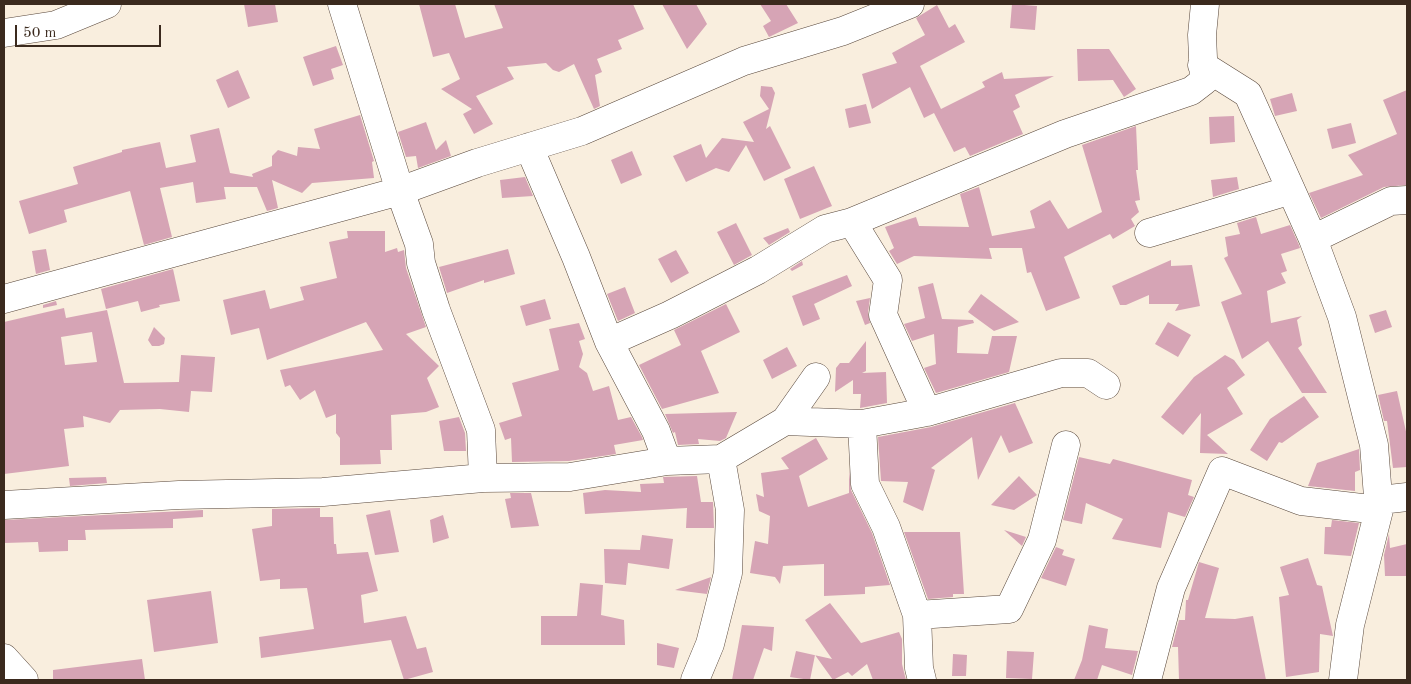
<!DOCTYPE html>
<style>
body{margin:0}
#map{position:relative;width:1411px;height:684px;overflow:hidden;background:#f9eede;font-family:"Old Standard TT",serif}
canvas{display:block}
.frame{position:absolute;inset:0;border:5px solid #3b2a1e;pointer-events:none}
.scale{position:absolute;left:15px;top:25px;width:146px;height:22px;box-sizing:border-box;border:2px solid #3b2a1e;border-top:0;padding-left:6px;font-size:15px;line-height:18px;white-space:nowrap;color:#3b2a1e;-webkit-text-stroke:4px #fff;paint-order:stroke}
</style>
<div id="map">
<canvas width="1411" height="684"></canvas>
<div class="frame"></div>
<div class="scale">50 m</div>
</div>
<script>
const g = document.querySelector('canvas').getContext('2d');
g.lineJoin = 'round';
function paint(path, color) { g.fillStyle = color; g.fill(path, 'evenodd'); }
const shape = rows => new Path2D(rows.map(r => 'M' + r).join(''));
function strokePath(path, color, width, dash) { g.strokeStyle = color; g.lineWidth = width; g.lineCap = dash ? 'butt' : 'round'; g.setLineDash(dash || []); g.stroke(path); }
const building = shape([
 [244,4,275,4,278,22,248,27],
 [419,4,455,4,465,38,503,28,494,4,633,4,644,29,618,40,622,49,597,59,602,72,595,75,600,106,594,109,574,64,559,72,553,70,546,63,507,67,514,79,476,96,493,124,474,134,463,114,472,109,441,89,460,79,449,53,433,57],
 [662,4,696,4,707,24,687,49],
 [760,4,786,4,798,23,769,37,763,26,771,21],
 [1012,4,1037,6,1035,30,1010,28],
 [937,5,949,28,955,24,965,42,920,66,941,109,985,87,982,82,1002,72,1004,79,1054,76,1015,95,1020,107,1013,111,1023,134,970,156,965,147,954,152,934,113,924,118,910,87,872,109,862,74,897,63,892,53,925,35,916,18],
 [336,46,343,65,331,69,334,79,313,86,303,57],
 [1077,49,1109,49,1136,89,1124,97,1113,80,1078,81],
 [238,70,250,98,228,108,216,80],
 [761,86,772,87,775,93,766,129,770,126,791,168,764,181,746,145,729,172,716,168,686,182,673,156,701,144,706,158,722,138,754,142,743,122,769,109,760,96],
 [1407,90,1407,185,1384,187,1321,218,1309,193,1363,175,1348,155,1397,134,1383,100],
 [1292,93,1297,111,1275,116,1270,99],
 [866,104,871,123,849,128,845,109],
 [360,115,374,161,372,162,374,178,312,183,302,193,272,180,278,208,267,211,257,187,224,187,226,199,196,203,193,182,160,188,172,237,144,245,130,191,64,210,67,222,29,234,19,201,78,184,73,167,122,152,122,150,160,142,166,168,196,162,190,135,219,128,230,173,253,177,252,174,272,166,272,156,278,150,297,156,298,147,320,149,314,129],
 [1234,116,1235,142,1210,144,1209,117],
 [426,122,436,150,446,140,451,156,418,168,416,156,406,157,398,132],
 [1351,123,1356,143,1332,149,1327,129],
 [1136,126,1138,170,1136,170,1140,200,1135,201,1139,212,1131,219,1135,226,1113,239,1110,234,1064,257,1080,298,1046,311,1031,272,1027,273,1022,248,989,248,992,259,914,256,897,264,889,251,894,248,885,227,916,217,919,226,969,227,960,194,979,187,992,236,1035,228,1030,211,1050,200,1068,229,1102,212,1082,145],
 [632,151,642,175,621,184,611,160],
 [814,166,832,206,800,219,784,179],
 [525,177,533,196,502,198,500,180],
 [1237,177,1239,189,1213,197,1211,180],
 [1256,217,1261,234,1290,225,1299,245,1300,248,1281,254,1287,271,1281,273,1286,283,1267,291,1271,323,1302,316,1297,320,1302,345,1298,348,1327,393,1302,393,1268,341,1242,359,1221,302,1242,294,1224,258,1228,256,1225,237,1240,234,1237,223],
 [736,223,752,255,734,265,717,232],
 [788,228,790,232,769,245,763,238],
 [347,231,385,231,385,252,397,248,398,252,404,250,406,268,426,327,406,334,439,366,427,378,439,407,426,412,391,415,392,450,380,450,381,464,340,465,340,438,336,433,336,414,326,418,315,390,300,400,290,385,285,387,280,370,383,350,366,322,267,360,259,328,231,335,223,300,265,290,270,309,304,300,300,287,337,278,329,242,348,238],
 [46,249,50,270,36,274,32,251],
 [508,249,515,274,484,283,484,280,447,293,439,267],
 [676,250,689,273,671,283,658,259],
 [1171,260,1171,266,1192,265,1200,306,1175,311,1179,304,1149,304,1149,295,1126,305,1120,305,1112,286],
 [802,261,803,265,792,271,790,269],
 [173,269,180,301,159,305,160,307,141,312,138,301,106,309,101,289],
 [847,275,852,286,814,304,820,319,803,326,792,296],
 [933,283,942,319,973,320,974,323,958,327,957,353,988,354,992,336,1017,336,1009,372,936,393,924,368,936,364,934,334,912,341,904,324,925,318,918,287],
 [625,287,635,313,618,321,607,294],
 [981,294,1019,322,994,331,968,312],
 [870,298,868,313,870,323,865,325,856,301],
 [545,299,551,319,526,326,520,306],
 [56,301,57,305,43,308,43,305],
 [726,304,740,332,701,351,719,393,662,409,639,365,681,345,674,330],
 [64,308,66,318,107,310,124,383,179,382,181,355,215,357,212,392,191,391,189,412,160,409,120,410,110,423,83,416,84,427,64,429,69,466,4,474,4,322],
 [92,332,97,362,65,365,61,337],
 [1386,310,1392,327,1375,333,1369,315],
 [1168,322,1191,335,1178,357,1155,344],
 [579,323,585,339,579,341,583,354,579,367,587,373,593,391,609,386,618,420,631,417,642,437,643,440,614,445,616,454,569,461,512,462,511,438,505,440,499,423,522,416,512,383,559,370,549,329],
 [154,327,165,338,164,344,159,346,152,346,148,340],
 [866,341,866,371,862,373,886,372,887,403,860,408,861,394,853,394,853,380,835,392,836,368,840,363,849,363],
 [787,347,797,366,772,379,763,360],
 [1225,355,1234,360,1245,375,1227,388,1243,414,1207,435,1228,454,1200,453,1201,413,1183,435,1161,417,1194,377],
 [1397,391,1407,436,1407,467,1393,468,1387,421,1384,421,1378,395],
 [1304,396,1319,417,1282,443,1279,442,1267,461,1250,450,1270,419],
 [1015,403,1033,443,1009,453,1001,435,978,480,972,437,931,468,935,470,923,511,903,502,908,482,881,481,878,437,931,427],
 [737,412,726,438,720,441,698,439,699,444,678,445,675,432,673,433,665,414],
 [459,417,465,433,466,451,444,451,439,421],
 [816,438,828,459,799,476,808,507,849,493,849,469,851,490,872,533,890,585,865,587,865,594,824,596,824,564,783,566,780,584,775,577,750,573,755,541,768,544,770,516,759,511,756,494,764,497,761,473,789,469,781,458],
 [1359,449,1360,470,1355,472,1355,491,1308,486,1317,463],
 [1079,457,1110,464,1113,459,1192,480,1188,495,1194,497,1185,517,1168,512,1161,548,1112,539,1123,519,1086,503,1082,524,1063,520],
 [697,476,701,502,713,502,714,528,686,528,687,508,585,514,583,493,605,490,641,492,640,484,664,483,663,477],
 [1019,476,1037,495,1014,510,991,505],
 [106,477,107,483,70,486,69,478],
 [510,493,531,493,539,526,511,528,505,499,511,498],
 [320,508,320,517,333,517,334,544,336,544,337,554,368,552,378,591,361,595,364,623,406,616,417,649,426,647,433,672,404,680,391,640,261,658,259,637,314,629,307,588,280,589,280,579,260,581,252,529,272,526,272,509],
 [203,510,203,517,173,519,173,528,85,530,86,540,68,540,68,551,39,552,38,542,4,543,4,520],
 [390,510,399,552,375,555,366,515],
 [443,515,449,538,433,543,430,520],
 [1332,520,1359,523,1351,556,1324,554,1325,527,1331,527],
 [1004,530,1026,537,1022,546],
 [904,532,960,532,964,594,953,594,953,597,928,599],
 [1389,534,1390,548,1407,544,1407,576,1385,576,1384,555],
 [642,535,673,539,669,569,628,563,626,585,605,583,604,549,640,550],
 [1056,547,1064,550,1062,555,1075,559,1066,586,1041,578],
 [1308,558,1317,585,1322,586,1333,636,1320,634,1319,672,1286,677,1279,597,1289,595,1280,567],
 [1199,562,1219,568,1205,618,1235,619,1253,616,1266,680,1179,680,1178,647,1172,647,1179,620,1185,620,1186,600,1188,600],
 [711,577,707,594,675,590],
 [580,583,603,585,601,615,624,620,625,645,541,645,541,616,577,616],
 [211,591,218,643,154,652,147,600],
 [830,603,861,643,899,632,902,639,902,664,906,680,873,680,867,664,852,676,848,672,833,680,815,655,810,680,790,677,796,651,832,659,805,620],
 [742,625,774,627,772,651,764,648,753,680,732,680],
 [1089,625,1108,629,1105,648,1138,651,1132,675,1102,665,1097,680,1074,680,1082,660],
 [657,643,679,648,674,668,657,665],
 [1007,651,1034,652,1032,679,1006,678],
 [953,654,967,655,966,676,952,676],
 [142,659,145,680,53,680,53,670]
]);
const minor = shape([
 [342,4,400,191,419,244,421,263,436,310,481,430,483,478],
 [4,33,56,25,107,4],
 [1202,65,1248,94,1313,239,1342,317,1374,445,1379,510,1350,625,1343,680],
 [529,147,576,257,609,342,656,431,667,461],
 [852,222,888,280,883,315,927,412],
 [1149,233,1291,190],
 [1313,239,1391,201,1407,200],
 [4,299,400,191,477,163,582,131,744,61,843,31,910,4],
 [609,342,670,315,758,270,825,229,852,222,1065,134,1191,91,1204,81,1202,35,1205,4],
 [785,421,862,424,927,412,1061,373,1088,373,1106,385],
 [862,424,865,484,886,527,917,615,919,668,922,680],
 [1380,500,1407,497],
 [4,505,179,495,323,492,483,478,570,477,667,461,721,459,785,421,816,377],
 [917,615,1009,609,1042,540,1066,445],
 [4,658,24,680],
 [695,680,710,644,728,573,730,510,721,459],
 [1147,680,1171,588,1222,471,1301,501,1379,510]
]);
paint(building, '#d6a4b5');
strokePath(minor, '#58473b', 29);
strokePath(minor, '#fff', 28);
</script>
